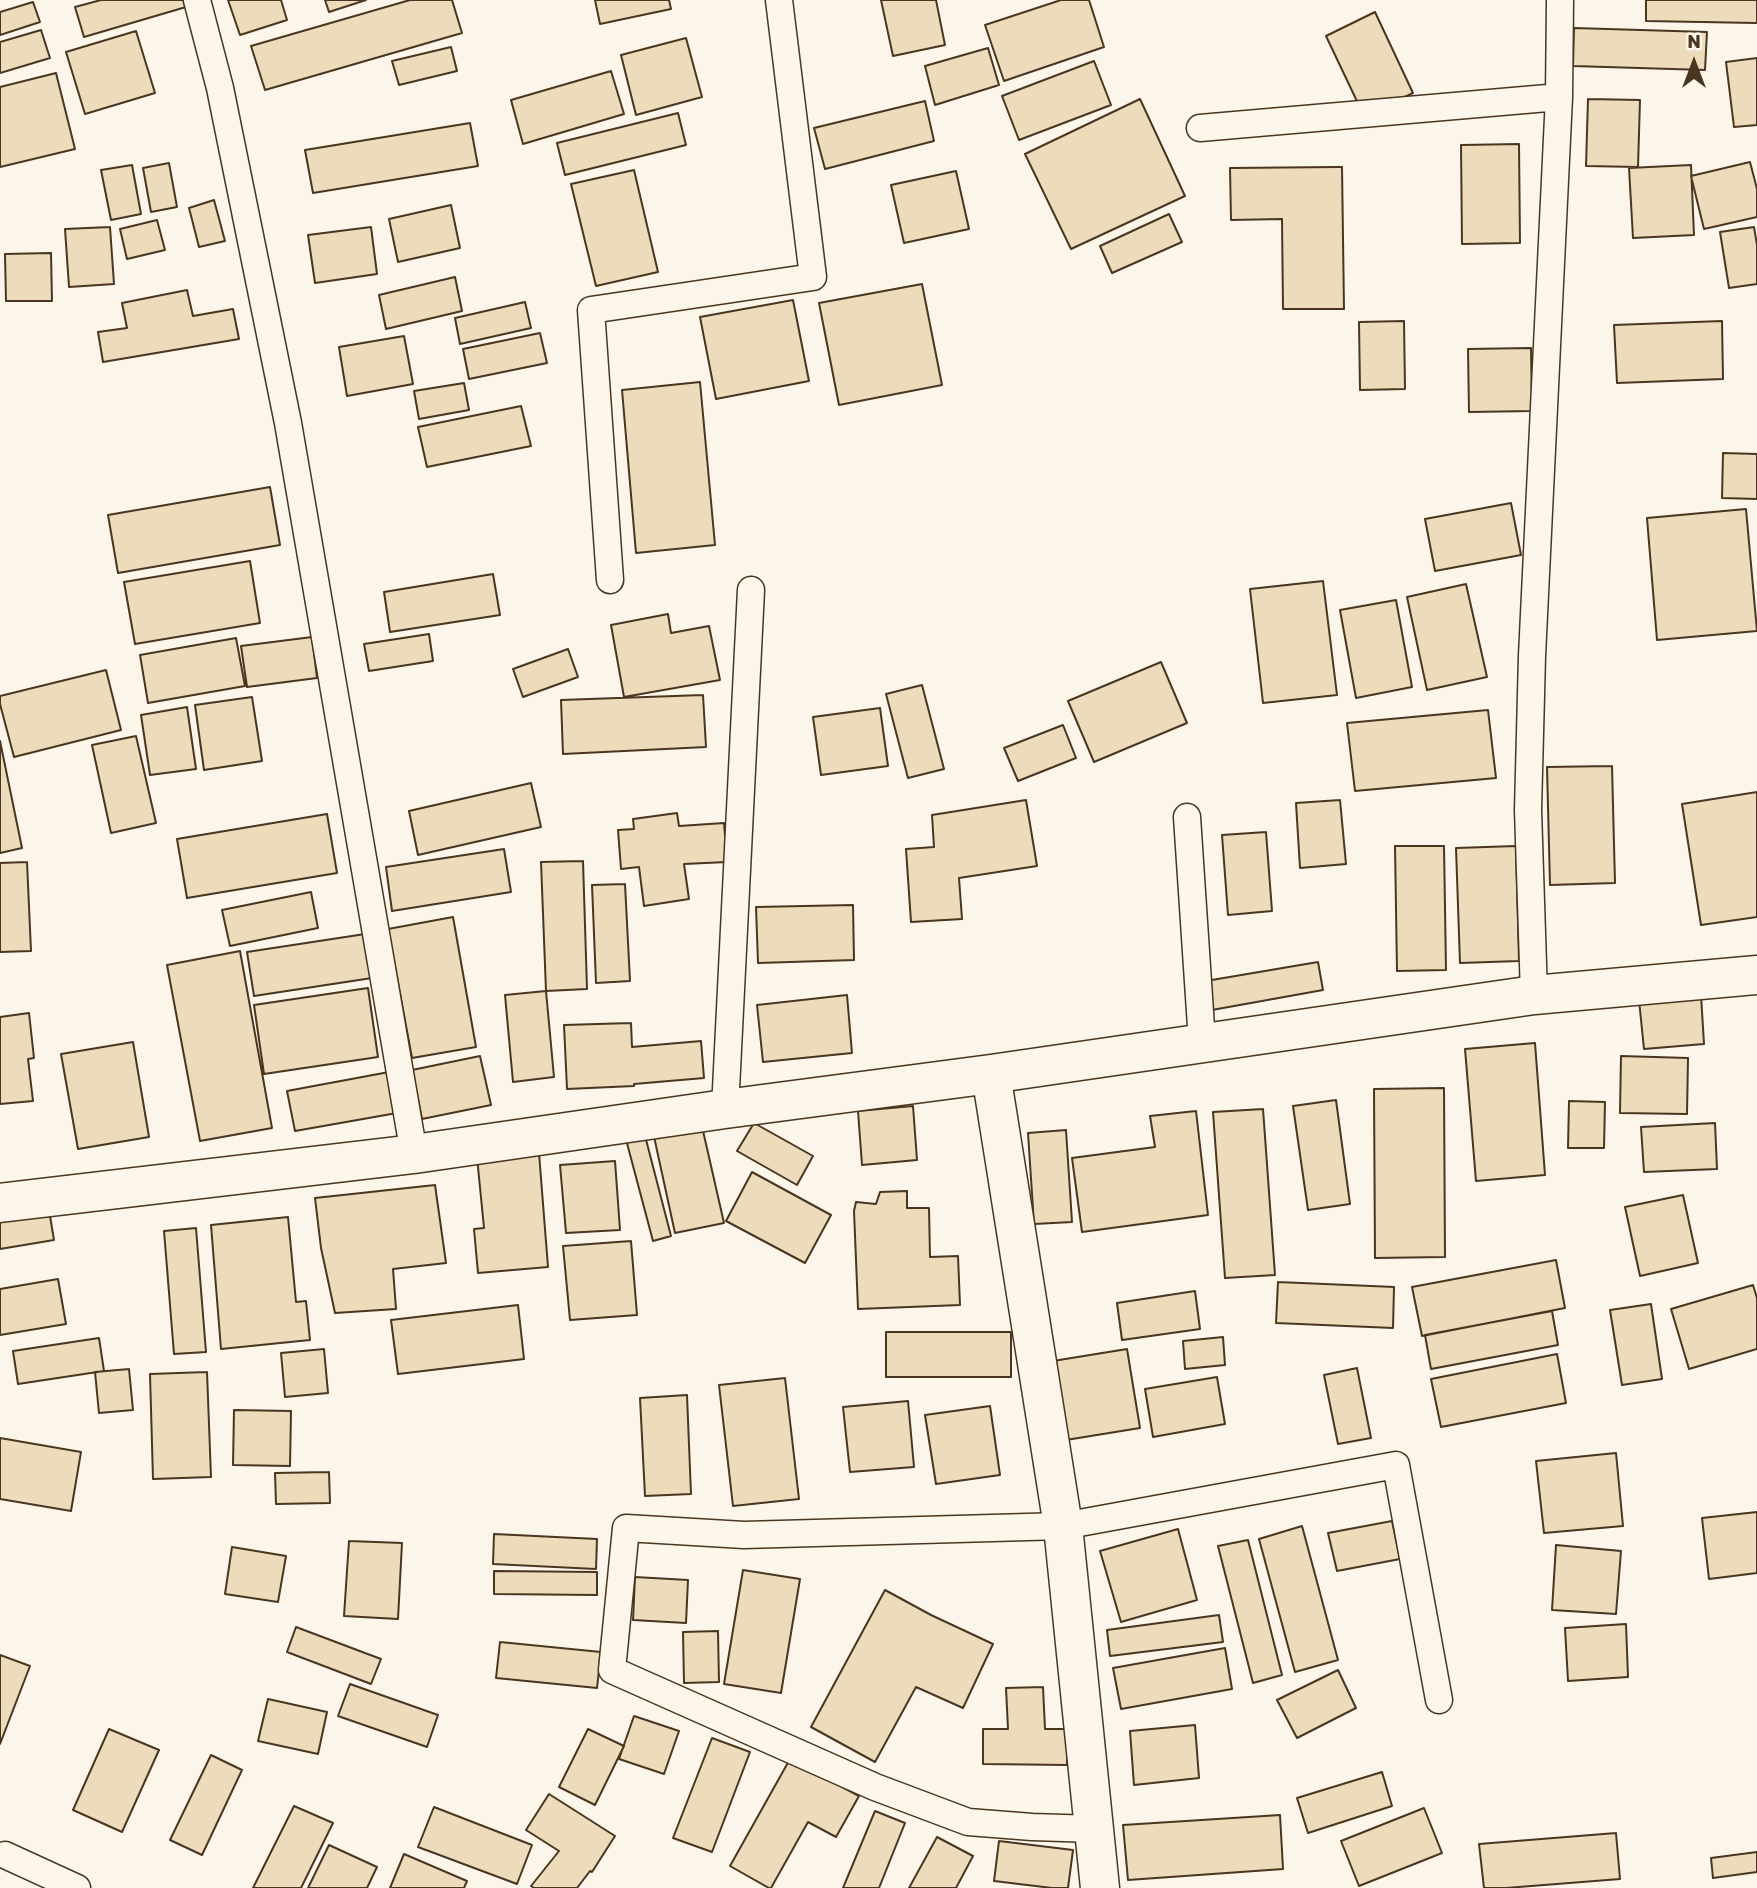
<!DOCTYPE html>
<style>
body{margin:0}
#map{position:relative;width:1757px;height:1888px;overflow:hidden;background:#fbf6e9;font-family:Rubik,sans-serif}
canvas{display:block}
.north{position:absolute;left:1659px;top:28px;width:70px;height:70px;-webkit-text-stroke:5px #fbf6e9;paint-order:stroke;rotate:0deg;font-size:19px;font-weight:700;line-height:28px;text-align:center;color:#4a3520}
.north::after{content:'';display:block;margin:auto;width:24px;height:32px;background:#4a3520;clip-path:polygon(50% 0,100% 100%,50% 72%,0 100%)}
</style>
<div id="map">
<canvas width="1757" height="1888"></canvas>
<div class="north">N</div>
</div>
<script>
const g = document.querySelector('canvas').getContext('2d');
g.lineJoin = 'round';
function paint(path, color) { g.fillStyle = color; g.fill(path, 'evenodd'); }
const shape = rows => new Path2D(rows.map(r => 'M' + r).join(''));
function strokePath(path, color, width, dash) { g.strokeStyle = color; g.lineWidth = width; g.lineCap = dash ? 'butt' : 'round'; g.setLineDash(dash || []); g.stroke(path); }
const building = shape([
 [101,0,184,0,186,7,84,37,75,7,101,0],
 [228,0,281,0,287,20,240,35,228,0],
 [325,0,366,0,329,12,325,0],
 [410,0,452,0,462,33,265,90,251,46,410,0],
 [595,0,669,0,671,9,600,24,595,0],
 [881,0,936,0,945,45,893,56,881,0],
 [1061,0,1089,0,1104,47,1004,81,985,25,1061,0],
 [1646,0,1757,0,1757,23,1646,21,1646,0],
 [33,2,40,22,0,35,0,12,33,2],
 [1375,12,1413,93,1364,116,1326,36,1375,12],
 [1574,28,1707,32,1705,70,1573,66,1574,28],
 [41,30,50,58,0,73,0,42,41,30],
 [136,31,155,93,85,114,66,52,136,31],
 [686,38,702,97,636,115,621,55,686,38],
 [451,47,457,71,399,85,392,61,451,47],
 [988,48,999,85,935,105,925,66,988,48],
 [1757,58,1757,125,1734,127,1726,62,1757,58],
 [1094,61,1111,105,1019,140,1002,96,1094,61],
 [611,71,624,114,523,144,511,100,611,71],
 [56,73,75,149,0,167,0,87,56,73],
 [1140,99,1185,196,1071,249,1025,154,1140,99],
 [1588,99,1640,100,1638,167,1586,166,1588,99],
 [925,101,934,141,825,169,814,128,925,101],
 [678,113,686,145,565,175,557,143,678,113],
 [470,123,478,166,313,193,305,150,470,123],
 [1519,144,1520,243,1462,244,1461,145,1519,144],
 [1750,162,1757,189,1757,217,1704,229,1691,176,1750,162],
 [169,163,177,207,151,212,143,168,169,163],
 [132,165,141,214,111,220,101,170,132,165],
 [1691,165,1694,235,1633,238,1629,168,1691,165],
 [1338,167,1342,167,1344,309,1283,309,1282,219,1231,220,1230,168,1338,167],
 [634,170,658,272,596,286,571,184,634,170],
 [956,171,969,229,904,243,891,185,956,171],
 [214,200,225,241,199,247,189,208,214,200],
 [451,205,460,248,398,262,389,219,451,205],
 [1169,214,1182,242,1112,273,1100,246,1169,214],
 [157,220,165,250,127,259,120,229,157,220],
 [110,227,114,284,69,287,65,229,110,227],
 [371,227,377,274,315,283,308,235,371,227],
 [1754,227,1757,245,1757,284,1729,288,1720,232,1754,227],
 [51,253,52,301,6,301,5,254,51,253],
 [455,277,462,311,386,329,379,295,455,277],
 [922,284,942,385,839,405,819,303,922,284],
 [187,290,193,316,233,309,239,339,103,362,98,332,127,328,122,303,187,290],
 [793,300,809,381,716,399,700,317,793,300],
 [525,302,531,328,460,344,455,318,525,302],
 [1404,321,1405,389,1360,390,1359,322,1404,321],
 [1722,321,1723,379,1617,383,1614,325,1722,321],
 [540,333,547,363,469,379,463,349,540,333],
 [404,336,413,384,347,396,339,347,404,336],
 [1531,348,1532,411,1469,412,1468,349,1531,348],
 [700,382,715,545,636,553,622,390,700,382],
 [464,383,469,410,419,419,414,391,464,383],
 [521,406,531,446,427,467,418,427,521,406],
 [1723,453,1757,454,1757,499,1722,498,1723,453],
 [270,487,280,545,118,573,108,515,270,487],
 [1511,503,1521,555,1435,571,1425,519,1511,503],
 [1746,509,1757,631,1657,640,1647,518,1746,509],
 [250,561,260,623,135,644,124,582,250,561],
 [493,574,500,615,390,632,384,592,493,574],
 [1323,581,1337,695,1263,703,1250,589,1323,581],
 [1466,584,1487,677,1427,690,1407,597,1466,584],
 [1396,600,1412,687,1356,698,1340,610,1396,600],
 [668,614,671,633,709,626,720,680,624,697,611,625,668,614],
 [429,634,433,661,369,671,364,644,429,634],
 [312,637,317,678,247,687,241,646,312,637],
 [236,638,245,686,148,703,140,655,236,638],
 [568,649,578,677,523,697,513,669,568,649],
 [1161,662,1187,723,1094,762,1068,701,1161,662],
 [106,670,121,730,14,757,0,704,0,696,106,670],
 [922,685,944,769,908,778,886,694,922,685],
 [703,695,706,747,563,754,561,700,703,695],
 [252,697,262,761,204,770,195,705,252,697],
 [187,707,196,769,150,775,141,715,187,707],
 [880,708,888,766,821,775,813,717,880,708],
 [1488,710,1496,778,1355,791,1347,723,1488,710],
 [1063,725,1076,758,1018,781,1004,748,1063,725],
 [136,736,156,823,111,833,92,745,136,736],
 [0,741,22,848,0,853,0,741],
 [1612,766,1615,883,1550,885,1547,767,1612,766],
 [531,783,541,827,418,855,409,811,531,783],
 [1757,792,1757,917,1701,925,1682,804,1757,792],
 [1026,800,1037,866,959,878,962,919,911,922,906,849,934,847,932,815,1026,800],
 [1340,800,1346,864,1300,868,1296,803,1340,800],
 [677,813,679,826,724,823,727,862,684,864,689,899,644,906,639,867,621,869,618,830,634,829,633,819,677,813],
 [327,814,337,873,187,898,177,839,327,814],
 [1266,832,1272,911,1228,915,1222,835,1266,832],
 [1395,846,1444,846,1446,970,1397,971,1395,846],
 [1516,846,1519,961,1460,963,1456,848,1516,846],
 [504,849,511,892,392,911,386,867,504,849],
 [583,861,587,989,546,991,541,862,583,861],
 [27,862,31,951,0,952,0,863,27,862],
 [625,884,630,981,596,983,592,885,625,884],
 [311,892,318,928,230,946,222,910,311,892],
 [853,905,854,960,758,963,756,907,853,905],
 [453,917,476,1047,412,1058,388,929,453,917],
 [365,934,372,978,254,996,247,952,365,934],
 [240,951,272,1128,200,1141,167,965,240,951],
 [1318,962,1323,990,1212,1010,1206,981,1318,962],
 [368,988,378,1057,264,1074,254,1005,368,988],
 [546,991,554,1077,513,1082,505,995,546,991],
 [847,995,852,1053,763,1062,757,1005,847,995],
 [1701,995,1704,1044,1644,1049,1639,1000,1701,995],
 [29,1013,34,1058,28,1059,33,1101,0,1104,0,1017,29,1013],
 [631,1023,632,1047,701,1041,704,1078,634,1084,634,1086,567,1089,564,1025,631,1023],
 [133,1042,149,1137,78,1149,61,1054,133,1042],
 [1535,1043,1545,1175,1476,1181,1465,1049,1535,1043],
 [480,1056,491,1105,422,1119,412,1070,480,1056],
 [1621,1056,1688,1058,1687,1114,1620,1113,1621,1056],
 [389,1072,397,1113,295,1131,287,1091,389,1072],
 [1444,1088,1445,1257,1375,1258,1374,1089,1444,1088],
 [1336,1100,1350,1204,1308,1210,1293,1106,1336,1100],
 [1569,1101,1605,1102,1604,1148,1568,1148,1569,1101],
 [913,1106,917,1160,862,1165,858,1111,913,1106],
 [1263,1109,1275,1275,1225,1278,1213,1112,1263,1109],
 [1196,1111,1208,1215,1082,1232,1072,1158,1155,1147,1150,1116,1196,1111],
 [701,1122,724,1223,675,1233,653,1132,701,1122],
 [754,1123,813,1156,797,1185,737,1151,754,1123],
 [1715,1123,1717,1169,1644,1172,1641,1127,1715,1123],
 [643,1128,671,1236,653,1241,624,1132,643,1128],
 [1066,1130,1072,1222,1034,1224,1028,1133,1066,1130],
 [539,1153,548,1267,478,1273,474,1229,484,1228,477,1157,539,1153],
 [615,1161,620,1230,566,1233,560,1165,615,1161],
 [752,1172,831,1215,805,1263,726,1221,752,1172],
 [435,1185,446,1263,393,1269,396,1309,335,1313,321,1248,315,1198,435,1185],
 [907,1191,907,1208,929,1208,930,1257,958,1256,960,1305,858,1309,854,1211,856,1202,876,1204,880,1192,907,1191],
 [1683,1195,1698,1263,1640,1276,1625,1207,1683,1195],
 [49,1210,54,1240,0,1249,0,1218,49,1210],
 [288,1217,296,1302,306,1301,310,1340,221,1349,211,1225,288,1217],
 [196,1228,206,1352,174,1354,164,1231,196,1228],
 [631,1241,637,1315,570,1320,563,1246,631,1241],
 [1556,1260,1565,1308,1422,1336,1412,1287,1556,1260],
 [58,1279,66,1324,0,1335,0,1289,58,1279],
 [1278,1282,1394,1287,1393,1328,1276,1323,1278,1282],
 [1753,1285,1757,1298,1757,1349,1689,1369,1671,1309,1753,1285],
 [1195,1291,1200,1329,1122,1340,1117,1303,1195,1291],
 [1651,1304,1662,1379,1622,1385,1610,1310,1651,1304],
 [518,1305,524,1359,398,1374,391,1320,518,1305],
 [1552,1311,1558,1345,1431,1369,1425,1335,1552,1311],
 [886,1332,1011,1332,1011,1377,886,1377,886,1332],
 [1223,1337,1225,1365,1185,1369,1183,1341,1223,1337],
 [99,1338,104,1371,18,1384,13,1351,99,1338],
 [324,1349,328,1393,285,1397,281,1353,324,1349],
 [1127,1349,1140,1428,1066,1440,1053,1361,1127,1349],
 [1557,1354,1566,1403,1441,1427,1431,1379,1557,1354],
 [1357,1368,1371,1438,1338,1444,1324,1375,1357,1368],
 [129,1369,133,1410,99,1413,95,1372,129,1369],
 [207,1372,211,1477,153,1479,150,1374,207,1372],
 [1217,1377,1225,1424,1153,1437,1145,1389,1217,1377],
 [785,1378,799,1499,733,1506,719,1385,785,1378],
 [687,1395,691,1494,645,1496,640,1398,687,1395],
 [908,1401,914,1467,850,1472,843,1407,908,1401],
 [990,1406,1000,1475,936,1484,925,1415,990,1406],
 [234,1410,291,1411,290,1466,233,1465,234,1410],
 [0,1438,81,1452,71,1511,0,1499,0,1438],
 [1616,1453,1623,1526,1544,1533,1536,1461,1616,1453],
 [329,1472,330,1503,276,1504,275,1473,329,1472],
 [1757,1512,1757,1573,1709,1579,1702,1518,1757,1512],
 [1392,1521,1400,1559,1337,1571,1328,1533,1392,1521],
 [1302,1526,1338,1660,1295,1672,1259,1539,1302,1526],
 [1178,1529,1197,1600,1121,1622,1100,1551,1178,1529],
 [494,1534,597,1539,596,1569,493,1564,494,1534],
 [1248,1540,1282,1675,1253,1683,1218,1546,1248,1540],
 [349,1541,402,1543,398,1619,344,1616,349,1541],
 [1556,1545,1621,1551,1616,1614,1552,1610,1556,1545],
 [232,1547,286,1556,278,1602,225,1594,232,1547],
 [743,1570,800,1579,781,1693,724,1684,743,1570],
 [494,1571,597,1572,597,1595,494,1594,494,1571],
 [635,1577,688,1580,686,1623,633,1620,635,1577],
 [885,1590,931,1615,993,1644,963,1708,916,1687,875,1762,811,1727,885,1590],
 [1219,1615,1223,1642,1110,1656,1107,1630,1219,1615],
 [1626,1624,1628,1677,1568,1681,1565,1628,1626,1624],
 [296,1627,381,1659,371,1684,287,1652,296,1627],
 [718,1631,719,1682,684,1683,683,1632,718,1631],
 [500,1642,601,1652,597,1688,496,1678,500,1642],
 [1225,1648,1232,1689,1121,1709,1113,1668,1225,1648],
 [0,1655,30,1666,0,1744,0,1655],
 [1338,1670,1356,1708,1297,1738,1277,1700,1338,1670],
 [350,1684,438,1715,427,1747,338,1716,350,1684],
 [1043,1687,1045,1729,1067,1729,1067,1765,983,1764,983,1729,1008,1729,1006,1688,1043,1687],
 [268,1699,327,1712,318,1754,258,1741,268,1699],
 [634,1716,679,1731,664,1774,619,1759,634,1716],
 [1195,1725,1199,1778,1134,1785,1130,1731,1195,1725],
 [109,1729,159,1750,122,1832,73,1810,109,1729],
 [588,1729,624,1746,595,1805,559,1787,588,1729],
 [712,1738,750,1752,712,1852,673,1838,712,1738],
 [211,1755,242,1770,202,1855,170,1840,211,1755],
 [790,1759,859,1796,836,1837,808,1822,771,1888,769,1888,730,1866,790,1759],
 [1382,1772,1392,1806,1308,1833,1297,1798,1382,1772],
 [549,1794,615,1836,592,1872,590,1871,577,1888,534,1888,531,1886,559,1851,526,1830,549,1794],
 [294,1806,333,1823,301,1888,253,1888,294,1806],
 [434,1807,532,1845,517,1884,418,1847,434,1807],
 [1424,1808,1442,1853,1359,1886,1341,1841,1424,1808],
 [875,1811,905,1823,879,1888,843,1888,875,1811],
 [1280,1815,1283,1869,1128,1880,1123,1825,1280,1815],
 [1616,1833,1620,1879,1506,1888,1484,1888,1479,1844,1616,1833],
 [937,1837,973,1856,956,1888,909,1888,937,1837],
 [999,1841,1073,1850,1068,1888,1052,1888,994,1881,999,1841],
 [329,1845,377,1867,367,1888,308,1888,329,1845],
 [1757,1852,1757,1872,1713,1878,1711,1858,1757,1852],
 [404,1854,467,1881,464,1888,390,1888,404,1854]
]);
const lane = shape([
 [197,0,220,88,288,423,414,1154],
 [1200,128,1559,97],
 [610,580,591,310,813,277,779,0],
 [1187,817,1202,1042],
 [1534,995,1528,810,1532,656,1559,97,1560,0],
 [725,1109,751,590],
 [1095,1829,1032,1827,968,1822,875,1787,612,1670,626,1528,744,1535,1063,1526,1396,1465,1439,1700],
 [5,1855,77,1888]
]);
const street = shape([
 [991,1074,1063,1526,1100,1888],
 [0,1203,414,1154,725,1109,991,1074,1534,995,1757,975]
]);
paint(building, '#ecdcbc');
strokePath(building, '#4a3520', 2);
strokePath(lane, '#4a3520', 29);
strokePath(street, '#4a3520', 41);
strokePath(lane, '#fbf6e9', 26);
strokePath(street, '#fbf6e9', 38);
</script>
